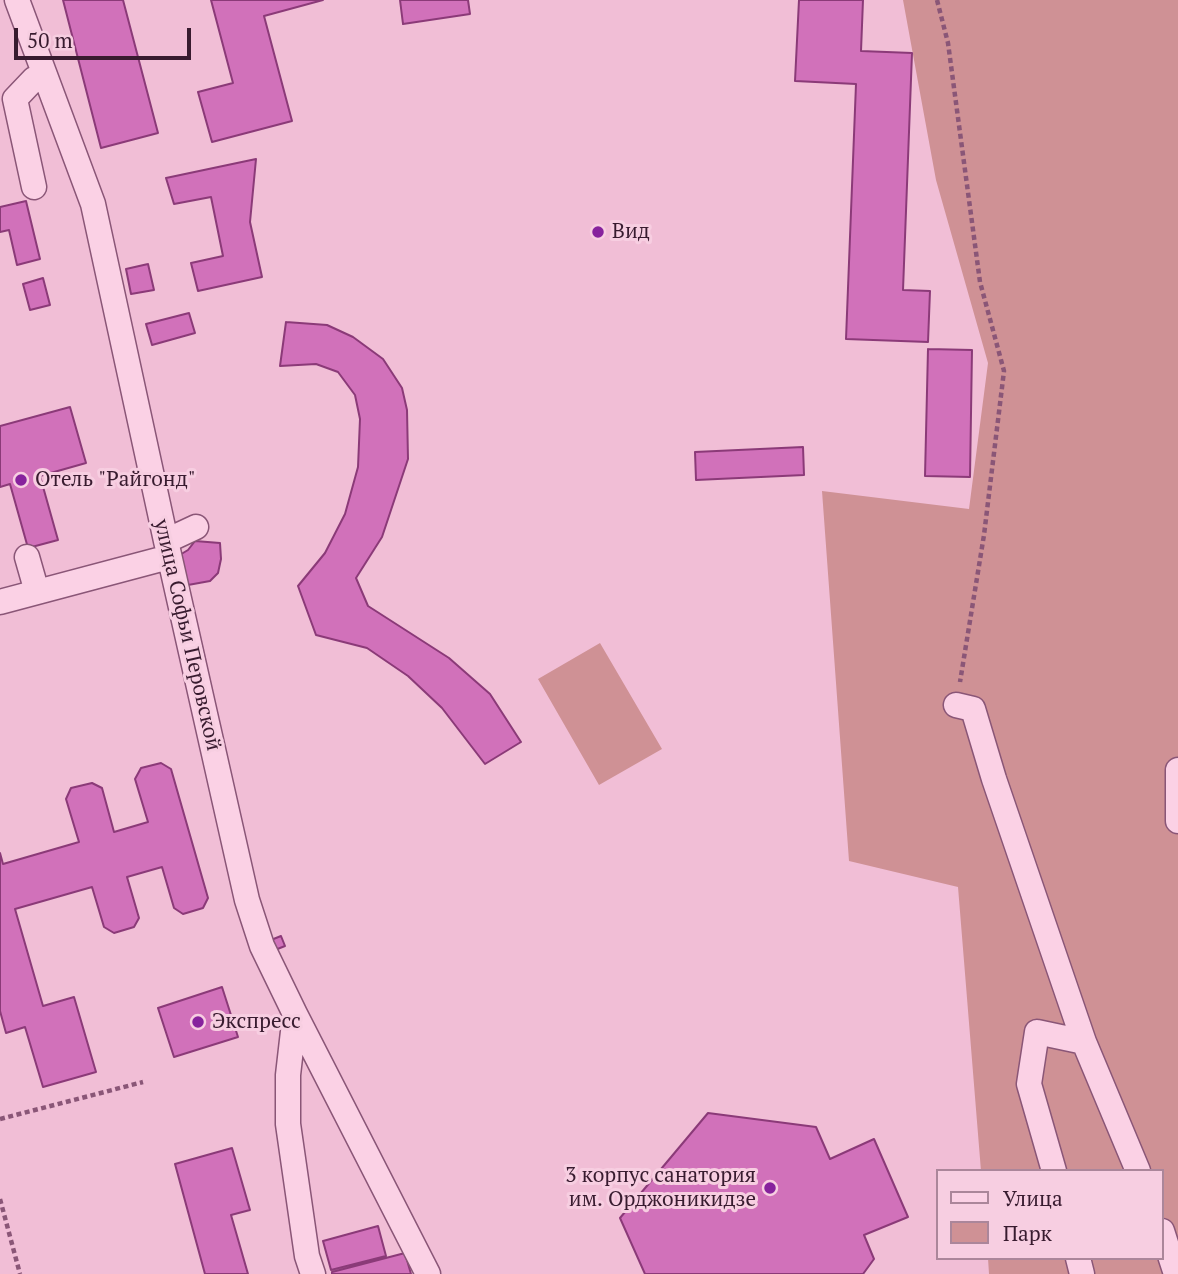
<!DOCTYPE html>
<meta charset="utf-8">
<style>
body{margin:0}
#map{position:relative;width:1178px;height:1274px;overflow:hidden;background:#f1bed6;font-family:"PT Serif",serif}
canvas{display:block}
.legend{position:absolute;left:936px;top:1169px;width:228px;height:91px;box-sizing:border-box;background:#f7cee1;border:2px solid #ab869a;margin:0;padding:9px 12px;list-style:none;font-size:21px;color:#381b2f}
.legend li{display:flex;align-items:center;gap:14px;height:35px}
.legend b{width:35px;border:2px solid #ab869a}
.scale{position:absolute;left:14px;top:28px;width:177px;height:32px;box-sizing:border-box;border:4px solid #381b2f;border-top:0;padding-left:9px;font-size:21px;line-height:24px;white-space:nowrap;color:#381b2f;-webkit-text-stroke:5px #f7cee1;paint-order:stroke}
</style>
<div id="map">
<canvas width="1178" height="1274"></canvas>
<ul class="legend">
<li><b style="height:9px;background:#fbd1e5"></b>Улица</li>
<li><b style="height:19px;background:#cf9195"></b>Парк</li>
</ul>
<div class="scale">50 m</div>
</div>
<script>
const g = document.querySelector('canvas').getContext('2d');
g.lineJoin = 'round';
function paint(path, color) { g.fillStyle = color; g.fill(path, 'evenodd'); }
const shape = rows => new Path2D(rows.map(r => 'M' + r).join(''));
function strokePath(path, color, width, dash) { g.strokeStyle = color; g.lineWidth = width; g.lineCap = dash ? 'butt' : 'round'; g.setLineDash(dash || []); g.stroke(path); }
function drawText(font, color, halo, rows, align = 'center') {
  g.font = font + ' "PT Serif",serif'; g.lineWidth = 6; g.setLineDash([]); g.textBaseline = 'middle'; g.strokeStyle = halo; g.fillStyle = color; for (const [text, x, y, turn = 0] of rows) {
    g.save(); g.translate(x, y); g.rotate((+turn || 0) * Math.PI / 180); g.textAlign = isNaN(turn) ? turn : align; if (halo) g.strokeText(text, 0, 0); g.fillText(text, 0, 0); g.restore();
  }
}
const green = shape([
 [903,0,1178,0,1178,1274,989,1274,988,1258,1162,1258,1162,1171,981,1171,958,887,849,861,822,491,969,509,988,363,936,180],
 [600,643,662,749,599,785,538,679]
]);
const building = shape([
 [63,0,123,0,158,133,101,148,63,0],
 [211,0,323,0,264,16,292,121,212,142,198,92,233,83,211,0],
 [400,0,468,0,470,14,403,24,400,0],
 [799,0,863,0,861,51,912,53,903,290,930,291,928,342,846,339,856,84,795,81,799,0],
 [256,159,250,222,262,277,198,291,191,263,223,256,211,197,174,204,166,178,256,159],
 [26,201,40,259,17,265,9,230,0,232,0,207,26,201],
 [148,264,154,290,131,294,126,269,148,264],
 [43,278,50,305,30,310,23,284,43,278],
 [189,313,195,333,152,345,146,324,189,313],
 [286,322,327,325,353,337,383,359,402,388,407,410,408,459,382,537,356,578,368,606,449,658,490,694,521,742,485,764,442,708,408,676,367,648,316,635,298,586,325,553,345,514,358,467,360,419,355,395,338,372,316,364,280,366,286,322],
 [928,349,972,350,970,477,925,476,928,349],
 [70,407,86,463,40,476,58,540,28,548,10,484,0,487,0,426,70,407],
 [803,447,804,475,696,480,695,452,803,447],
 [195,541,220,543,221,559,218,573,210,581,188,585,178,556,188,550,195,541],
 [161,763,171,769,208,898,203,908,183,914,174,908,162,867,127,877,139,918,134,927,114,933,104,927,92,887,15,909,43,1006,74,997,96,1072,43,1087,25,1027,6,1033,0,1011,0,853,3,864,79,842,66,799,71,788,92,783,102,788,114,832,148,822,135,779,141,768,161,763],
 [281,936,285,946,275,950,271,940,281,936],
 [222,987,238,1037,174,1057,158,1008,222,987],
 [708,1113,816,1127,830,1159,874,1139,908,1217,864,1235,874,1259,863,1274,645,1274,620,1218,708,1113],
 [232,1148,250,1210,231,1215,248,1274,205,1274,175,1164,232,1148],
 [378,1226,386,1256,331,1270,323,1241,378,1226],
 [405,1253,411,1274,332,1274,332,1272,405,1253]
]);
const path = shape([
 [937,0,948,43,980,282,1004,371,984,535,960,682],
 [0,1119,143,1082],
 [0,1199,20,1274]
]);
const minor = shape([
 [17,0,93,204,166,541,247,900,262,946,295,1014,288,1075,288,1124,307,1256,313,1274],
 [34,187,15,99,34,79,45,75],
 [166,541,196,527],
 [27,557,37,592],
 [0,602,169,557],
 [956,705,973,709,994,779,1084,1042],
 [1178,770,1178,821],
 [295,1014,428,1274],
 [1054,1171,1029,1084,1037,1032,1084,1042,1138,1171],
 [1162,1231,1176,1274],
 [1078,1258,1082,1274]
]);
const markers = [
 [598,232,7,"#87229d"],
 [21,480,7,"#87229d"],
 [198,1022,7,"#87229d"],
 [770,1188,7,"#87229d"]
];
const poiNames = [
 ["Вид",612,232],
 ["Отель \"Райгонд\"",35,480],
 ["Экспресс",212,1022],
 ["3 корпус санатория",756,1176,"right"],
 ["им. Орджоникидзе",756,1200,"right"]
];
const streetNames = [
 ["улица Софьи Перовской",187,635,77]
];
paint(green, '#cf9195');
paint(building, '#d171ba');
strokePath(building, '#8b3a78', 2);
strokePath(minor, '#8a5677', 27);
strokePath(path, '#8a5677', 4.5, [5, 3.5]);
strokePath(minor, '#fbd1e5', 24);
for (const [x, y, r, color] of markers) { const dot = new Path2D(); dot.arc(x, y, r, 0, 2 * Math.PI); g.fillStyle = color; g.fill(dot); strokePath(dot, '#f7cee1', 2.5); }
drawText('21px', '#381b2f', '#f7cee1', poiNames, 'left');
drawText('21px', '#381b2f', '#f7cee1', streetNames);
</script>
